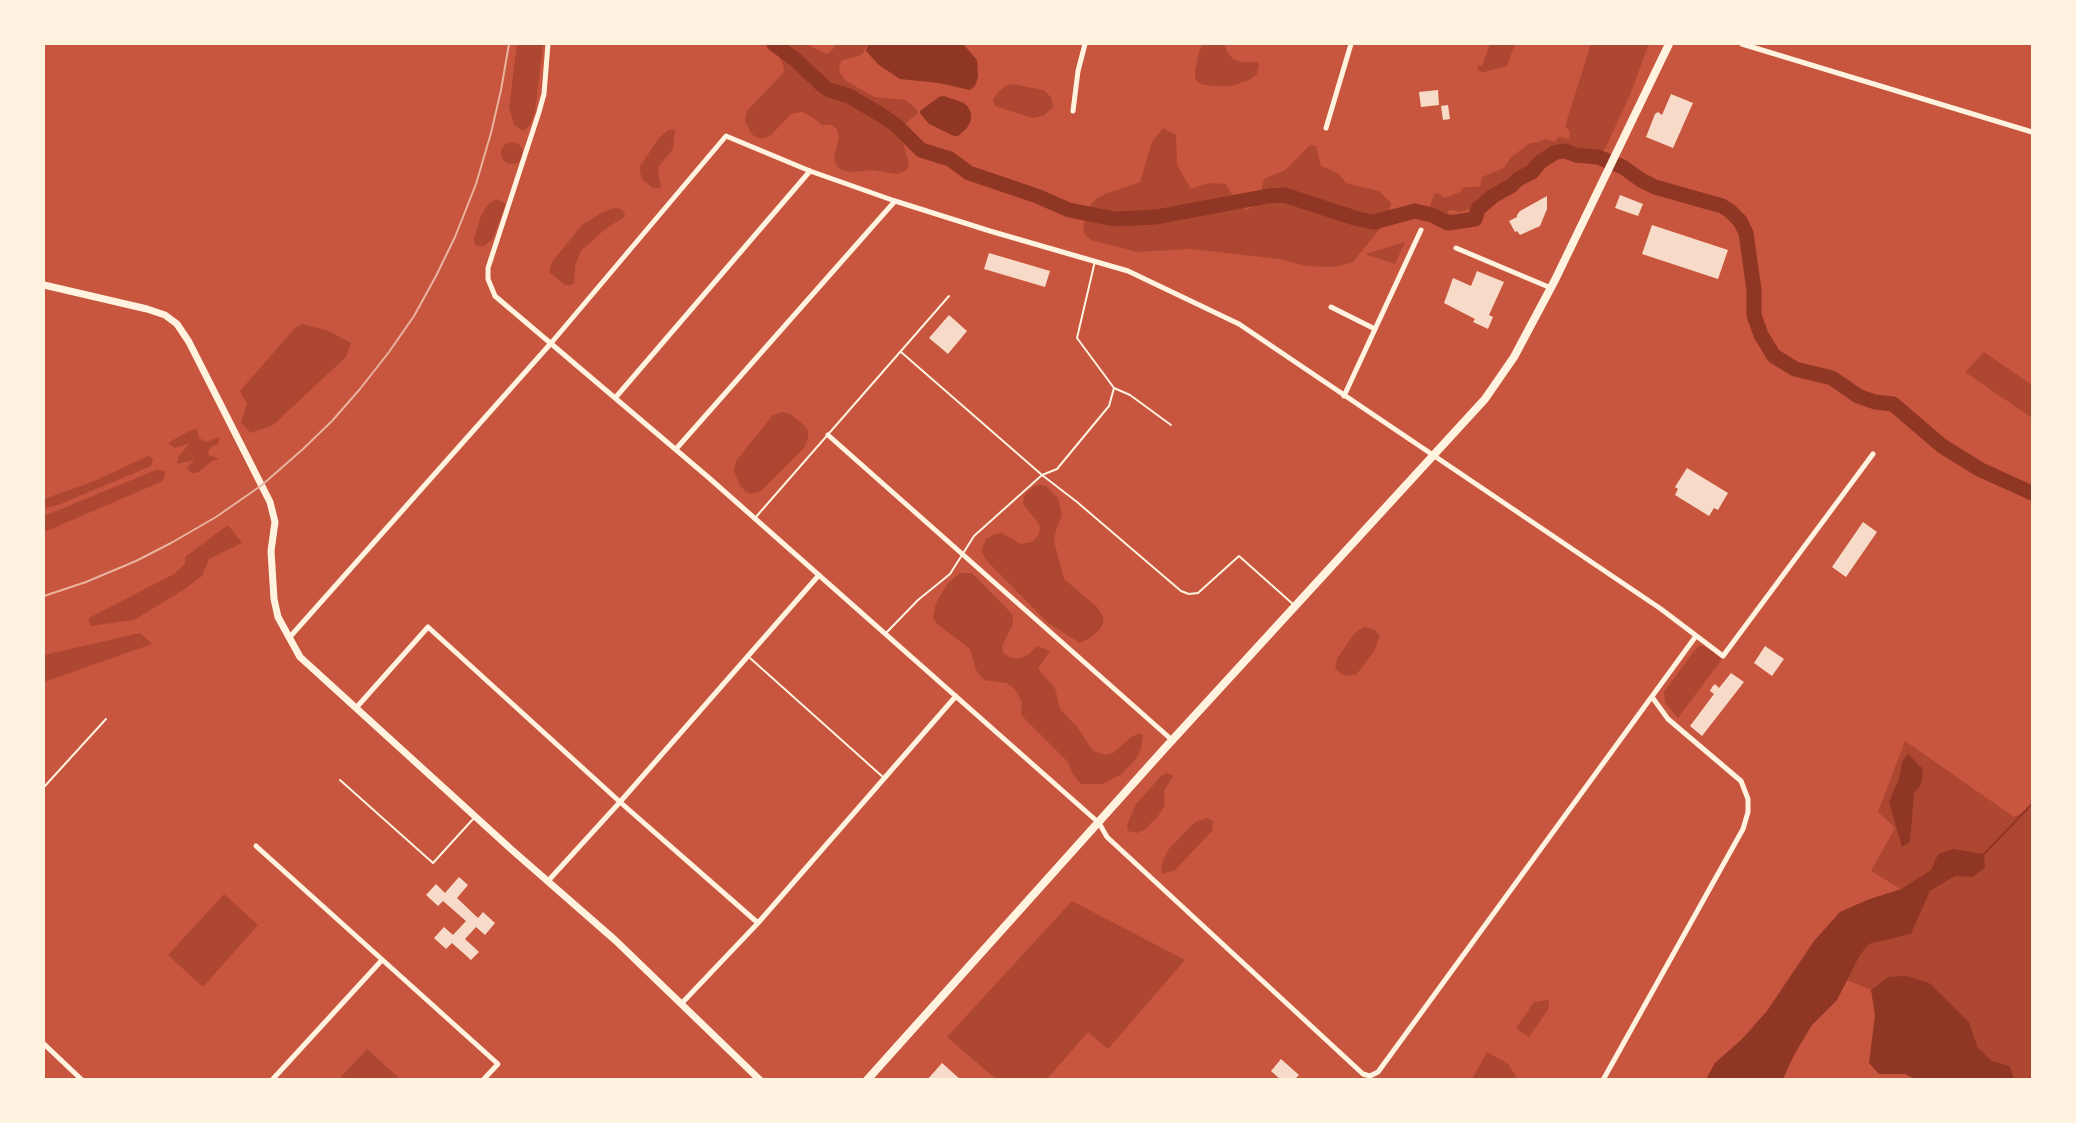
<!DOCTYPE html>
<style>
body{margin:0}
#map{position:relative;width:2076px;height:1123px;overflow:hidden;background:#c8553d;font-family:"Fira Sans",sans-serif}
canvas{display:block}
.frame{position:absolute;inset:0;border:45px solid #fff3e0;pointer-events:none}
</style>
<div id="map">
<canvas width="2076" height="1123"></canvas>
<div class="frame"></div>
</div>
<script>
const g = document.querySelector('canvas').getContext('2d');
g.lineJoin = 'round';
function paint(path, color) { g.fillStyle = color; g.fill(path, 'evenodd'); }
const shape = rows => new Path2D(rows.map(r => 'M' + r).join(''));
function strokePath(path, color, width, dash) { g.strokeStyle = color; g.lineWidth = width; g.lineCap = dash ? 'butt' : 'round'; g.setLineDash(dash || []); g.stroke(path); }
const green = shape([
 [517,44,543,44,535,112,530,125,523,131,514,125,509,107],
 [779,44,806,44,827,54,833,49,835,44,867,44,864,52,859,56,842,60,839,66,840,73,846,81,874,97,906,100,917,110,918,113,905,124,900,133,909,163,907,170,898,174,871,170,851,172,841,170,836,165,834,157,839,138,837,129,832,125,822,125,812,117,802,112,791,114,771,135,762,139,755,137,751,133,745,121,747,111,784,72,783,64,776,50],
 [1203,44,1225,44,1227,52,1234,60,1241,62,1257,62,1259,64,1257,74,1249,80,1232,86,1214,86,1200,84,1195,79,1195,72,1198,55],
 [1490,44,1515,44,1507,66,1484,72,1479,71,1477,66,1482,66],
 [1591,44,1649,44,1629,97,1605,149,1602,151,1582,150,1565,144,1554,144,1547,152,1540,156,1528,172,1516,176,1509,184,1490,195,1481,206,1460,212,1453,210,1448,211,1448,213,1454,217,1453,222,1448,225,1442,224,1430,206,1434,194,1438,193,1445,198,1460,192,1464,187,1477,187,1480,186,1482,177,1504,168,1511,157,1530,143,1539,142,1545,139,1555,142,1558,137,1569,139,1570,132,1565,126],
 [1013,84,1043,90,1051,97,1053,107,1043,116,1032,118,995,106,993,100,999,91,1006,86],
 [1163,128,1176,135,1177,165,1191,189,1208,183,1226,184,1238,205,1247,210,1258,203,1264,179,1285,170,1310,145,1316,146,1321,166,1338,173,1346,183,1379,191,1391,203,1387,220,1353,262,1336,267,1306,266,1280,259,1191,249,1137,252,1091,240,1085,235,1083,228,1087,209,1096,199,1105,194,1140,182,1152,142],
 [675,129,673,149,659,166,658,173,661,186,659,188,653,188,643,180,640,173,640,166,660,137,669,130],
 '501 153a11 11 0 1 1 22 0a11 11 0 1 1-22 0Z',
 [497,199,506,204,492,240,484,246,477,246,475,245,474,238,481,216,488,204],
 [614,208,621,209,625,214,624,217,604,230,581,251,575,266,574,283,571,285,565,285,549,272,552,262,582,225,603,212],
 [1405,242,1395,264,1365,254],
 [302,324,329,331,351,343,346,357,273,425,250,433,241,422,247,404,240,391,295,328],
 [1984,352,2032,385,2032,418,1965,372],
 [783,412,790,414,804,425,808,431,808,438,804,448,761,491,751,494,745,491,739,484,734,471,736,461,773,415],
 [197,429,199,438,206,442,220,437,218,444,211,447,207,454,219,459,212,461,197,473,191,473,187,467,195,460,177,464,178,457,190,443,175,448,168,443,191,430],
 [148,456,153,459,151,466,58,505,44,508,44,501,47,498,92,482],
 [156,470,166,471,163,481,44,532,44,516],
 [1039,485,1046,486,1058,498,1062,515,1056,530,1054,541,1064,579,1097,607,1103,616,1103,623,1100,629,1090,638,1080,643,1048,623,987,561,981,551,986,539,995,534,1002,533,1021,544,1032,542,1037,537,1040,531,1039,524,1023,504,1025,494,1033,487],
 [228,525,242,543,209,559,202,576,183,590,134,620,90,626,89,618,174,574,185,564,185,557],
 [960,573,971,573,977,578,1013,615,1013,624,1002,646,1003,652,1009,657,1018,659,1028,655,1037,646,1050,651,1038,669,1055,688,1060,709,1078,728,1093,751,1106,755,1113,753,1131,737,1140,733,1143,735,1141,749,1136,759,1122,774,1102,784,1081,784,1073,774,1067,761,1021,715,1022,702,1015,689,1007,683,984,680,976,670,970,649,936,623,933,617,936,603,948,583],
 [1364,627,1375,630,1380,636,1374,651,1357,674,1347,676,1341,674,1335,668,1337,659,1351,638,1357,631],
 [140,633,152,644,44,682,44,655],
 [1703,645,1722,659,1678,718,1665,703,1664,692,1694,651,1699,646],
 [1905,741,2014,817,2032,807,2032,1079,2014,1079,2010,1066,1992,1061,1978,1048,1969,1022,1889,977,1871,990,1847,980,1860,955,1869,944,1911,934,1930,891,1955,876,1972,877,1938,854,1931,870,1901,889,1871,871,1895,828,1878,812],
 [1167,773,1173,776,1164,791,1165,805,1159,815,1144,830,1137,833,1128,831,1127,825,1136,804,1162,775],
 [1207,818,1213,821,1212,831,1175,870,1163,874,1161,870,1163,860,1168,850,1195,822],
 [224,894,258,925,203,987,168,955],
 [1072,901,1185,960,1108,1049,1088,1032,1047,1079,996,1079,947,1037],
 [1549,1000,1549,1008,1529,1037,1516,1028,1534,1002],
 [367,1049,400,1079,339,1079],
 [1487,1052,1508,1064,1518,1079,1472,1079]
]);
const water = shape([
 [868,44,963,44,977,60,978,77,975,86,970,90,939,83,900,79,879,65,866,51],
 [944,96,964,103,968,107,971,113,971,120,967,128,958,136,954,136,929,124,920,113,920,111,939,97],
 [1908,754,1922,768,1923,776,1920,786,1914,793,1910,842,1902,847,1889,802,1899,779,1902,762],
 [1953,849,1984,854,1985,868,1972,877,1955,876,1930,891,1911,934,1869,944,1860,955,1837,1000,1812,1025,1794,1055,1783,1079,1706,1079,1715,1063,1742,1039,1767,1011,1814,941,1840,912,1867,900,1901,889,1931,870,1938,854],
 [1906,976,1929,983,1969,1022,1978,1048,1992,1061,2010,1066,2014,1079,1917,1080,1905,1074,1879,1074,1869,1063,1875,1015,1871,990,1888,977]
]);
const stream = shape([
 [1984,854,2032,804]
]);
const river = shape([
 [774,44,797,61,822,85,829,90,849,96,883,116,897,126,921,150,950,159,969,173,1037,196,1069,210,1115,219,1156,217,1268,196,1284,195,1358,219,1374,222,1415,211,1432,215,1448,223,1475,219,1478,209,1493,196,1511,186,1518,179,1532,172,1540,162,1556,152,1565,151,1576,155,1598,157,1623,167,1641,180,1655,187,1722,206,1730,211,1740,221,1746,233,1754,290,1754,315,1761,335,1774,356,1795,369,1832,378,1858,396,1875,402,1893,404,1942,446,1981,470,2032,493]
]);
const building = shape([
 [1438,90,1439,105,1421,107,1419,92],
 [1671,94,1693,103,1673,148,1646,137,1655,114,1658,112,1662,115],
 [1448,105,1450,119,1443,120,1441,106],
 [1620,195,1643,204,1638,216,1615,208],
 [1547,196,1547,209,1540,226,1520,235,1517,231,1515,232,1509,221,1517,217,1517,215,1520,211],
 [1652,225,1728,250,1718,279,1642,254],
 [989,253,1050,271,1045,287,984,269],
 [1477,271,1504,282,1489,315,1493,317,1488,329,1473,322,1475,319,1444,303,1453,278,1471,286],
 [949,315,967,331,948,354,929,338],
 [1687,468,1728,493,1718,510,1714,508,1709,516,1675,495,1678,489,1675,487],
 [1863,522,1877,532,1846,577,1832,567],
 [1765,646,1784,659,1772,676,1754,663],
 [1731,673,1744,682,1702,736,1690,726,1714,694,1710,691,1712,687,1715,684,1719,688],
 [459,877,468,885,457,898,478,918,483,912,495,923,485,935,476,927,465,939,479,952,471,960,452,943,446,949,434,938,444,927,453,935,466,921,443,901,438,906,426,895,436,884,445,893],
 [1281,1059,1299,1075,1294,1080,1281,1080,1271,1071],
 [942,1063,961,1080,927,1080]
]);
const service = shape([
 [1095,261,1077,338,1114,388,1130,395,1171,425],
 [901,352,1042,475,1077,502,1181,591,1189,594,1198,593,1239,556,1294,605],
 [755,518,949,296],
 [887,632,918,600,950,574,974,536,1042,475,1057,469,1109,406,1114,388],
 [750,658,884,778],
 [340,780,433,863,474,818],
 [44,787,106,719]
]);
const minor = shape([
 [548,44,544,94,539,112,488,268,488,279,495,296,708,477,1099,823,1107,837,1363,1074,1370,1076,1378,1072,1696,636],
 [1742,44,2032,132],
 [1073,111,1078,71,1085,44],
 [1326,128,1351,44],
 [1456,248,1551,288],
 [1331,307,1375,329],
 [1344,396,1421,230],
 [616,397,810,171],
 [828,435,1172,740],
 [676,449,895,201],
 [289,638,552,342,726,136,810,171,895,201,990,231,1128,271,1239,324,1661,609,1723,656,1873,454],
 [356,708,428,627,620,802,758,923],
 [256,846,498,1064,483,1080],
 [548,881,620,802,819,575],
 [682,1003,758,923,956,696],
 [44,1044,82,1080],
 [272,1080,382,960],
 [1603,1080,1743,829,1748,812,1748,799,1741,781,1668,719,1652,697]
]);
const secondary = shape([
 [44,285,147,309,165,315,177,324,189,342,270,502,275,522,271,551,274,599,278,617,300,657,512,850,615,940,760,1080]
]);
const primary = shape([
 [867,1080,1165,748,1485,399,1514,357,1555,280,1669,44]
]);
const rail = shape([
 [44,596,86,582,136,561,171,543,216,517,262,485,303,449,332,421,360,389,389,352,414,316,436,276,455,237,476,184,491,133,501,90,509,44]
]);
paint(green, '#ae4732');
paint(water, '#8f3625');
strokePath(stream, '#8f3625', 2);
strokePath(river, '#8f3625', 15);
paint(building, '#f7dbc8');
strokePath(service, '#fff3e0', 2);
strokePath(minor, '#fff3e0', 5);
strokePath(secondary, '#fff3e0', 7);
strokePath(primary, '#fff3e0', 8);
strokePath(rail, '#e9b49f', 2);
</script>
